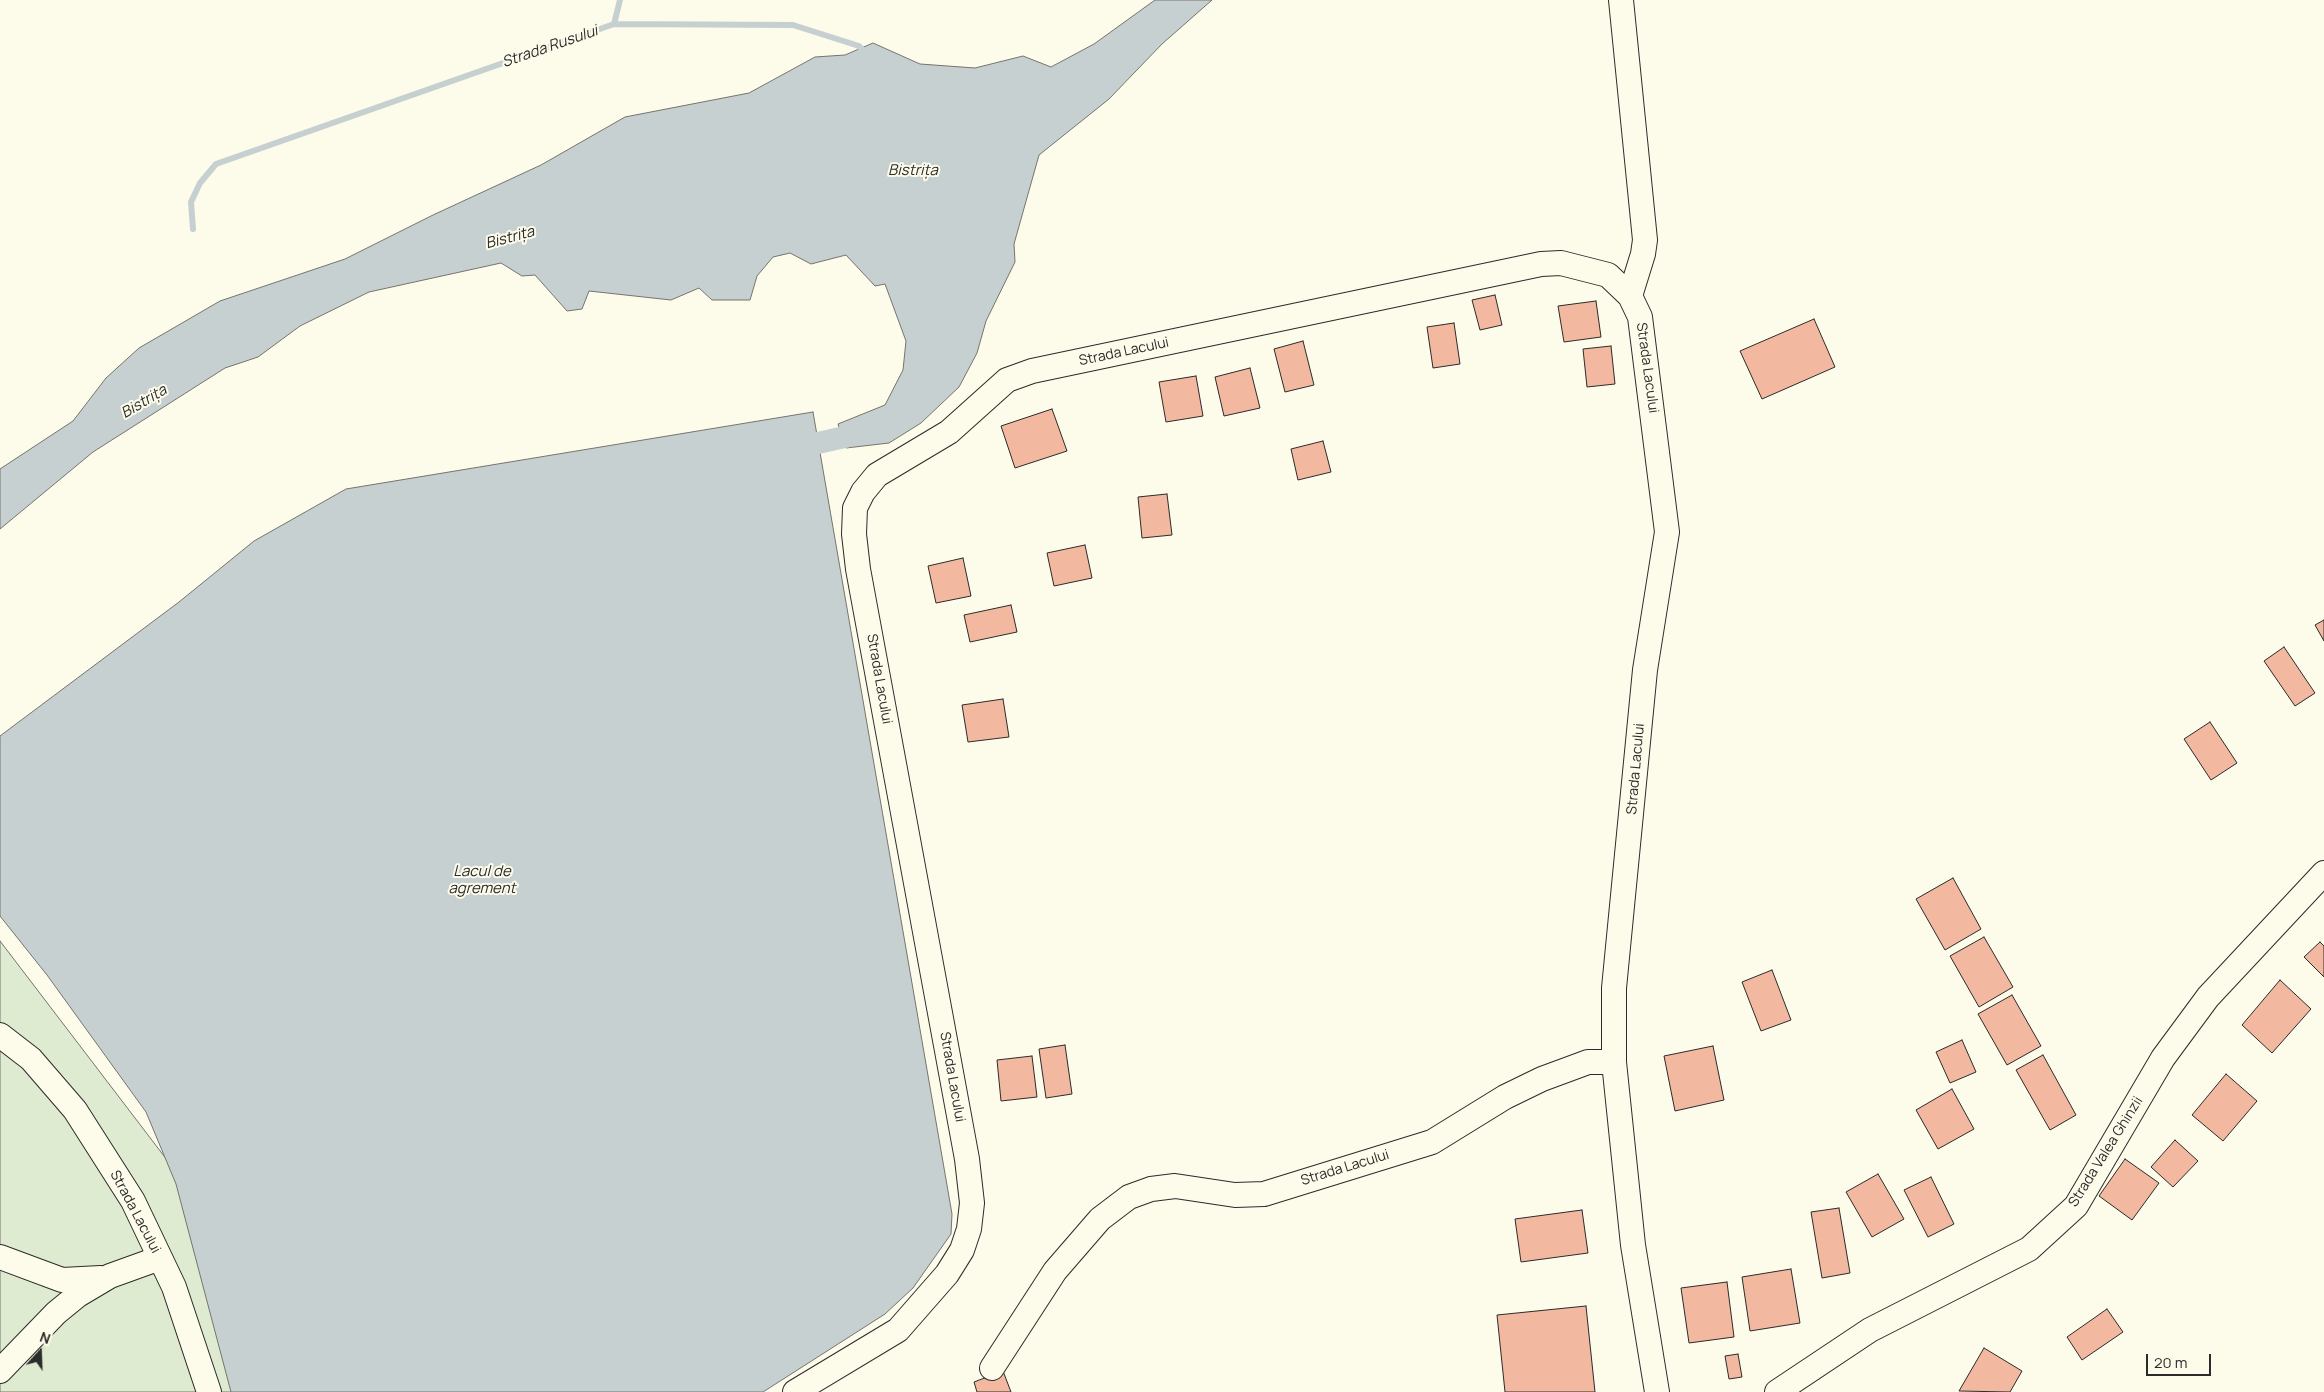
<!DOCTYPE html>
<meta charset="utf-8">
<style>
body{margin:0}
#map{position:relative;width:2324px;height:1392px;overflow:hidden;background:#fdfbea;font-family:Manrope,sans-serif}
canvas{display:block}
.north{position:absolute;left:15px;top:1327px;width:50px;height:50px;-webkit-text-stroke:4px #fdfbea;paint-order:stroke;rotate:20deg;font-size:14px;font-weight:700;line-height:20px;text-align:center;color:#2b2b2b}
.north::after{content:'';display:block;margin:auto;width:18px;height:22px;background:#2b2b2b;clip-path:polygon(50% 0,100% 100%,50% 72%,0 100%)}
.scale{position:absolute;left:2146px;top:1354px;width:65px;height:22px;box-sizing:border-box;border:2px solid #2b2b2b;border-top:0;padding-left:6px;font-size:15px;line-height:18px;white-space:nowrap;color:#2b2b2b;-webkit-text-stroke:4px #fdfbea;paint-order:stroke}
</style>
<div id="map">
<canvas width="2324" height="1392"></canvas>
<div class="north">N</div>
<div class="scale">20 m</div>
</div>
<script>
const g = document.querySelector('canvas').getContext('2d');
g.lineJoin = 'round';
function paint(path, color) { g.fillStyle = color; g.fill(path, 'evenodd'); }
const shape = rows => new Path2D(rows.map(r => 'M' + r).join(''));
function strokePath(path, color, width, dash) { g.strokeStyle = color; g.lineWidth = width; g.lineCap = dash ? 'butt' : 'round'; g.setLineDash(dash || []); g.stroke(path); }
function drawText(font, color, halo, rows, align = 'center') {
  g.font = font + ' Manrope,sans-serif'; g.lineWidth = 4; g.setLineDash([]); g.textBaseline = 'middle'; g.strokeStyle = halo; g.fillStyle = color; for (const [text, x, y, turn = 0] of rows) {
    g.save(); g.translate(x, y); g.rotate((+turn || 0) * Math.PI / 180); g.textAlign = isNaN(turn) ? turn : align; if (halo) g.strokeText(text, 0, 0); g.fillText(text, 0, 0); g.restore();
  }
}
const green = shape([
 [0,941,180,1177,241,1392,0,1392,0,941]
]);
const water = shape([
 [1155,0,1212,0,1162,44,1109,99,1039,155,1014,244,1015,262,986,321,977,353,959,387,921,423,889,443,846,448,838,424,885,405,903,370,906,341,885,284,875,286,846,255,811,264,790,253,773,257,757,276,750,300,712,300,699,288,671,300,589,291,582,309,567,311,535,275,522,276,501,263,369,292,300,326,258,357,225,368,93,452,0,529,0,469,73,421,106,378,139,348,220,301,345,259,433,215,541,165,625,117,749,93,815,57,845,55,873,43,920,64,975,68,1023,56,1051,67,1094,44,1155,0],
 [813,412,952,1214,951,1234,913,1288,885,1314,763,1392,231,1392,176,1184,146,1112,47,975,0,916,0,736,179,602,254,541,346,489,813,412]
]);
const stream = shape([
 [614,24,620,0],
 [193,229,191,202,200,183,216,164,614,24,793,25,859,46,866,54]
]);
const canal = shape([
 [818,443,871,431]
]);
const building = shape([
 [1495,295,1502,325,1480,330,1472,300,1495,295],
 [1596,301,1601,337,1564,342,1558,306,1596,301],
 [1814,319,1835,367,1762,399,1740,351,1814,319],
 [1454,323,1460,364,1433,368,1427,327,1454,323],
 [1303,341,1314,385,1285,392,1274,349,1303,341],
 [1611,346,1615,384,1587,387,1583,349,1611,346],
 [1250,368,1260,408,1224,416,1215,377,1250,368],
 [1196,376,1203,416,1166,422,1159,382,1196,376],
 [1052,409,1067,451,1015,468,1001,426,1052,409],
 [1323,441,1331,472,1298,480,1291,449,1323,441],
 [1167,494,1172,535,1142,538,1138,497,1167,494],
 [1085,545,1092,578,1054,586,1047,553,1085,545],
 [963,558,971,596,936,603,928,566,963,558],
 [1011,605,1017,632,970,642,964,615,1011,605],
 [2324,620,2324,641,2315,625,2324,620],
 [2284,647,2315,693,2295,706,2264,661,2284,647],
 [1003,699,1009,737,968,742,962,705,1003,699],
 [2210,722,2237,763,2211,780,2184,739,2210,722],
 [1953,878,1981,929,1945,950,1916,899,1953,878],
 [1984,937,2013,987,1979,1007,1950,956,1984,937],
 [2320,942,2324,946,2324,977,2304,957,2320,942],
 [1772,970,1791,1020,1761,1031,1742,982,1772,970],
 [2280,980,2311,1009,2272,1053,2242,1025,2280,980],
 [2012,995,2041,1046,2007,1065,1978,1014,2012,995],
 [1962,1040,1976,1072,1950,1083,1936,1052,1962,1040],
 [1065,1045,1072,1094,1046,1098,1039,1049,1065,1045],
 [1713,1046,1724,1100,1675,1111,1664,1056,1713,1046],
 [2043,1055,2076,1115,2050,1130,2016,1070,2043,1055],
 [1032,1056,1037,1097,1001,1101,997,1060,1032,1056],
 [2226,1074,2257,1101,2223,1141,2192,1115,2226,1074],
 [1952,1089,1974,1129,1938,1149,1916,1110,1952,1089],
 [2175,1140,2198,1161,2173,1187,2151,1167,2175,1140],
 [2125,1159,2159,1183,2132,1220,2099,1196,2125,1159],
 [1878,1174,1904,1219,1872,1237,1846,1192,1878,1174],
 [1931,1177,1954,1224,1928,1237,1904,1190,1931,1177],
 [1839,1208,1850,1273,1822,1278,1811,1212,1839,1208],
 [1582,1210,1588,1253,1521,1262,1515,1219,1582,1210],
 [1791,1269,1800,1323,1750,1331,1742,1277,1791,1269],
 [1727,1282,1734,1337,1689,1343,1681,1288,1727,1282],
 [1586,1306,1595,1392,1505,1392,1497,1315,1586,1306],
 [2107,1309,2123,1332,2082,1360,2067,1337,2107,1309],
 [1984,1348,2022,1371,2010,1392,1959,1391,1984,1348],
 [1738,1354,1742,1377,1729,1379,1725,1356,1738,1354],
 [1003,1371,1011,1392,977,1392,974,1382,1003,1371]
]);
const minor = shape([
 [1621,0,1645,240,1643,254,1630,296],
 [0,1035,31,1059,75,1110,133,1201,174,1287,209,1392],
 [0,1257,62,1280,101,1278],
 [992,1368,1055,1271,1100,1219,1129,1197,1151,1189,1175,1186,1235,1195,1264,1194,1432,1142,1505,1097,1542,1079,1588,1062,1614,1062],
 [0,1371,56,1313,78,1295,110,1276,160,1258],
 [795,1392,898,1330,947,1274,962,1250,969,1229,972,1203,967,1159,858,569,854,534,855,508,863,492,877,475,949,432,1007,380,1032,371,1541,264,1561,263,1608,275,1630,296,1640,317,1667,532,1645,670,1614,988,1614,1062,1633,1245,1657,1392],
 [1777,1392,1870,1330,2029,1249,2076,1206,2163,1058,2208,997,2324,873]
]);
const streetNames = [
 ["Strada Lacului",1124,352,-12],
 ["Strada Lacului",1647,368,82],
 ["Strada Lacului",879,679,80],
 ["Strada Lacului",1636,769,-85],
 ["Strada Lacului",952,1077,80],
 ["Strada Valea Ghinzii",2106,1152,-58],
 ["Strada Lacului",1345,1168,-17],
 ["Strada Lacului",135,1212,62]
];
const waterNames = [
 ["Strada Rusului",550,47,-19],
 ["Bistrița",913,171],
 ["Bistrița",510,238,-15],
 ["Bistrița",144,402,-31],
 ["Lacul de",482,872],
 ["agrement",482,889]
];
paint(green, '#deebd1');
strokePath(green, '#74746e', 1);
paint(water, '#c7d0d0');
strokePath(water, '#74746e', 1);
strokePath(stream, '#c7d0d0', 6);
strokePath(canal, '#c7d0d0', 22);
paint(building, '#f2b8a0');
strokePath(building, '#2b2b2b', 1);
strokePath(minor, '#2b2b2b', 26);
strokePath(minor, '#fdfbea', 24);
drawText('14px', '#2b2b2b', '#fdfbea', streetNames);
drawText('italic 15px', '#2b2b2b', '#fdfbea', waterNames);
</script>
